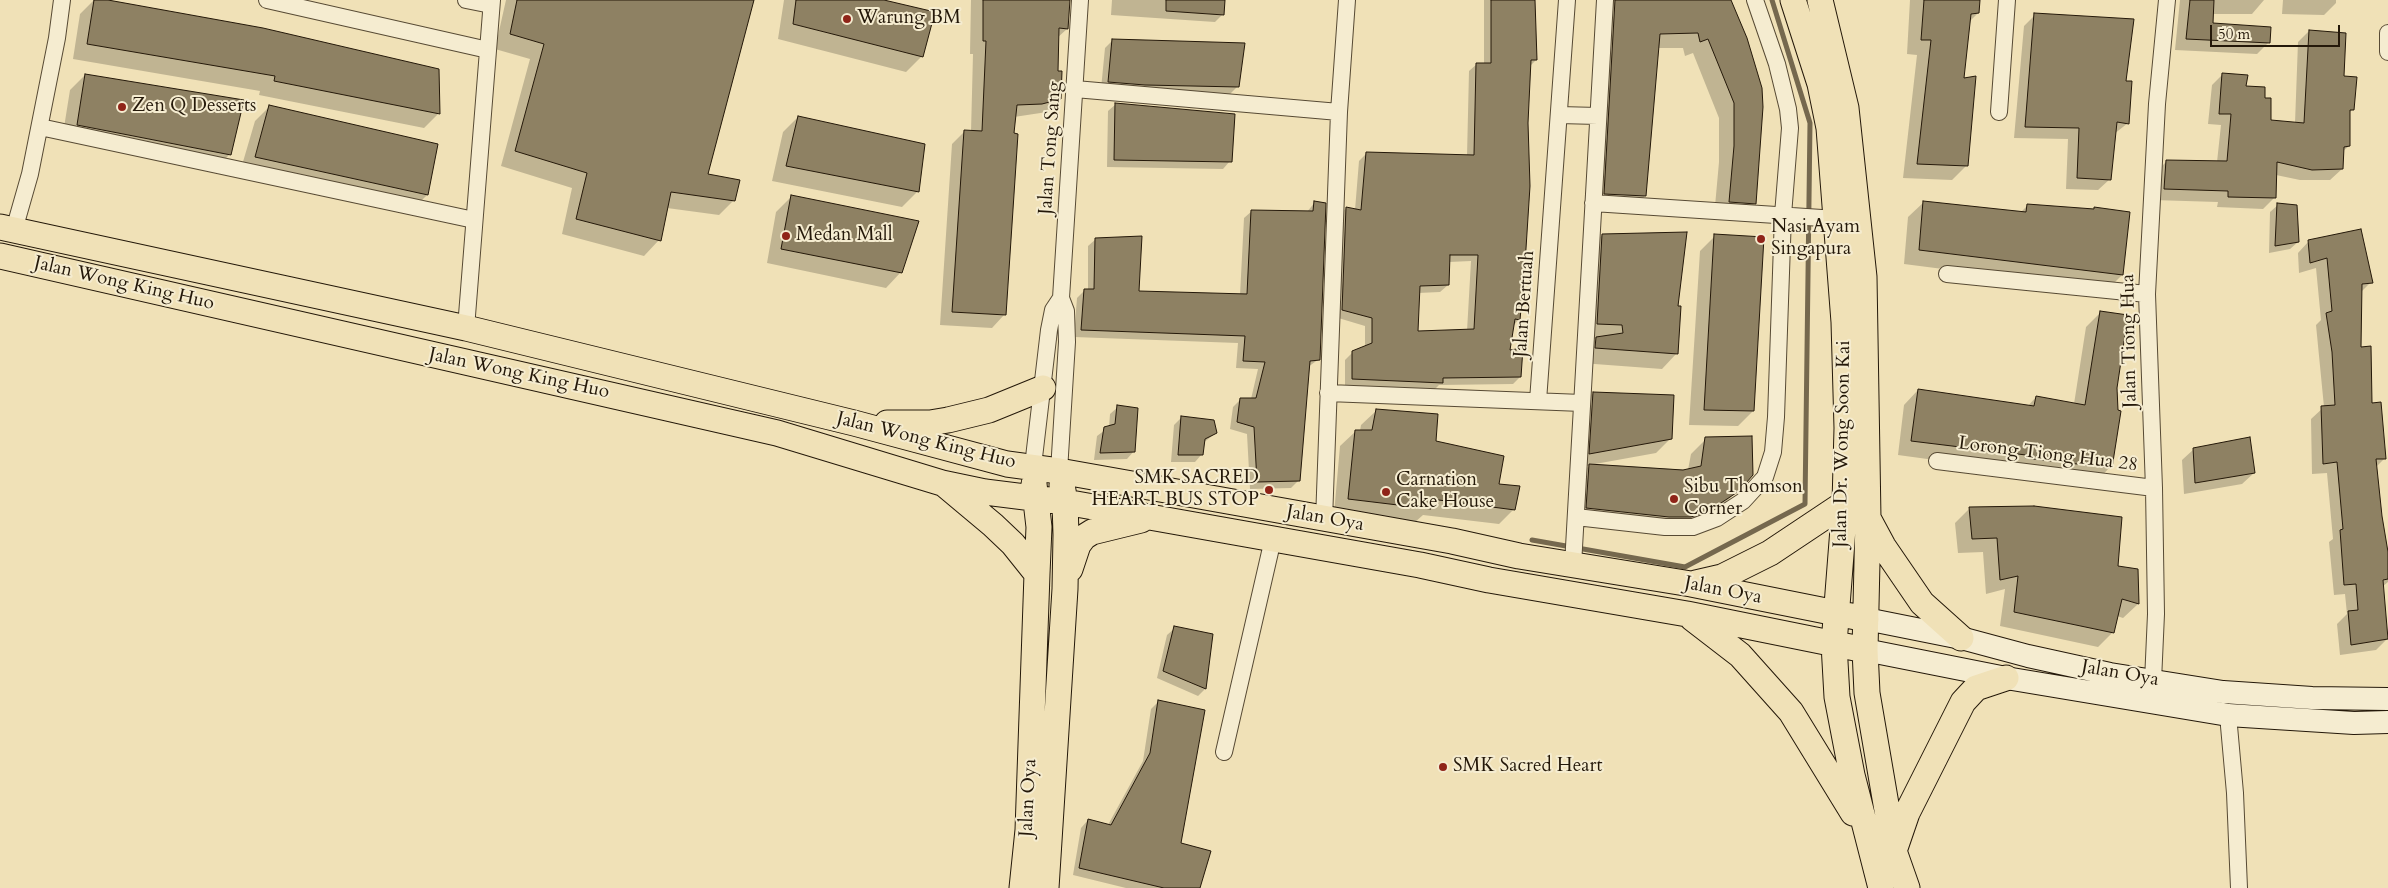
<!DOCTYPE html>
<style>
body{margin:0}
#map{position:relative;width:2388px;height:888px;overflow:hidden;background:#f0e1b7;font-family:Cardo,serif}
canvas{display:block}
.scale{position:absolute;left:2210px;top:25px;width:130px;height:22px;box-sizing:border-box;border:2px solid #241809;border-top:0;padding-left:6px;font-size:15px;line-height:18px;white-space:nowrap;color:#241809;-webkit-text-stroke:4px #f5ecd0;paint-order:stroke}
</style>
<div id="map">
<canvas width="2388" height="888"></canvas>
<div class="scale">50 m</div>
</div>
<script>
const g = document.querySelector('canvas').getContext('2d');
g.lineJoin = 'round';
function paint(path, color) { g.fillStyle = color; g.fill(path, 'evenodd'); }
const shape = rows => new Path2D(rows.map(r => 'M' + r).join(''));
function strokePath(path, color, width, dash) { g.strokeStyle = color; g.lineWidth = width; g.lineCap = dash ? 'butt' : 'round'; g.setLineDash(dash || []); g.stroke(path); }
function drawText(font, color, halo, rows, align = 'center') {
  g.font = font + ' Cardo,serif'; g.lineWidth = 4; g.setLineDash([]); g.textBaseline = 'middle'; g.strokeStyle = halo; g.fillStyle = color; for (const [text, x, y, turn = 0] of rows) {
    g.save(); g.translate(x, y); g.rotate((+turn || 0) * Math.PI / 180); g.textAlign = isNaN(turn) ? turn : align; if (halo) g.strokeText(text, 0, 0); g.fillText(text, 0, 0); g.restore();
  }
}
const shadow = shape([
 [94,0,101,0,439,113,424,128,259,95,260,91,73,59,80,14],
 [506,0,753,0,707,175,734,200,719,215,667,208,659,240,644,256,562,234,572,188,501,166,530,59,495,49],
 [784,0,879,0,921,57,906,72,778,39],
 [971,0,1069,0,1067,29,1057,38,1057,72,1060,99,1047,112,1014,117,1004,315,992,328,940,325,952,144,965,131,971,132,973,54,970,54],
 [1112,0,1224,0,1223,14,1215,22,1111,15],
 [1484,0,1534,0,1536,60,1530,66,1519,319,1513,326,1508,351,1520,377,1513,384,1439,385,1434,390,1345,386,1345,360,1353,352,1365,347,1365,326,1335,317,1339,216,1346,208,1355,210,1359,161,1367,153,1467,156,1469,71,1477,64,1484,64],
 [1471,261,1467,331,1417,332,1418,293,1440,292,1448,285,1449,262],
 [1598,0,1728,0,1755,203,1740,218,1714,217,1719,162,1719,118,1693,53,1685,56,1683,48,1657,48,1645,196,1630,211,1590,208],
 [1910,0,1980,0,1978,13,1968,23,1962,80,1967,165,1952,180,1903,178,1917,55,1907,54],
 [2180,0,2264,0,2252,14,2213,14,2212,24,2269,42,2257,54,2175,50],
 [2283,0,2336,0,2336,3,2324,15,2282,14],
 [2035,15,2125,82,2128,123,2114,134,2110,179,2098,190,2066,189,2068,139,2014,138,2024,26],
 [2309,31,2343,78,2353,109,2349,113,2349,146,2342,152,2342,169,2330,180,2300,180,2276,175,2274,198,2263,209,2217,207,2218,202,2153,200,2155,173,2166,162,2217,162,2221,125,2208,124,2212,85,2223,74,2264,99,2269,121,2295,123,2298,42],
 [1113,40,1238,86,1230,94,1137,92,1101,89,1105,48],
 [85,75,230,154,215,169,62,140,70,90],
 [1116,104,1230,161,1223,169,1107,167,1108,111],
 [270,106,427,195,412,210,240,172,255,121],
 [798,117,918,191,902,207,772,181,783,132],
 [791,197,901,272,886,288,767,263,776,212],
 [1315,202,1319,359,1308,367,1299,480,1291,488,1250,489,1247,434,1230,429,1233,407,1241,399,1251,399,1258,369,1236,368,1238,343,1074,337,1077,298,1085,290,1088,290,1088,246,1096,239,1138,292,1240,295,1244,218,1252,211,1307,212],
 [1924,202,2021,212,2028,205,2092,210,2095,208,2122,275,2107,290,1904,264,1908,217],
 [2278,205,2298,242,2290,249,2269,253,2270,212],
 [1602,235,1677,307,1677,353,1662,369,1581,363,1581,353,1596,339,1582,338,1587,250],
 [1715,236,1753,411,1738,426,1689,425,1700,251],
 [2309,241,2371,282,2360,293,2360,349,2385,458,2376,467,2380,516,2388,560,2388,582,2382,587,2387,639,2376,650,2340,655,2337,624,2347,614,2345,594,2334,595,2329,542,2333,539,2327,473,2312,474,2311,419,2324,407,2316,325,2321,320,2316,268,2299,273,2298,253],
 [2100,313,2116,388,2110,467,2096,482,1898,455,1904,405,1918,390,2028,406,2036,397,2074,404,2086,327],
 [1593,393,1671,438,1656,453,1595,464,1688,470,1691,454,1706,439,1738,490,1722,506,1696,524,1572,523,1574,480,1589,466,1575,468,1578,408],
 [1118,407,1134,451,1127,459,1094,460,1097,436,1109,427,1110,414],
 [1377,410,1434,442,1498,485,1514,509,1499,524,1423,515,1414,523,1334,514,1340,446,1356,431,1360,431,1361,425],
 [1182,417,1216,433,1203,443,1202,454,1195,462,1171,462,1174,425],
 [2194,449,2254,473,2242,484,2184,494,2182,460],
 [1970,508,2117,567,2137,570,2138,604,2123,618,2117,616,2113,632,2098,647,2000,626,2005,589,1986,594,1983,552,1958,553,1955,523],
 [1175,628,1211,635,1205,689,1198,696,1157,678,1167,635],
 [1158,702,1180,844,1199,888,1126,888,1073,875,1081,828,1088,820,1108,825,1143,761,1151,709]
]);
const stream = shape([
 [1532,540,1685,567,1805,504,1810,123,1772,0]
]);
const building = shape([
 [94,0,108,0,263,28,439,69,440,114,274,81,275,76,87,44,94,0],
 [517,0,754,0,708,174,740,180,735,201,671,192,661,241,576,219,587,173,515,151,544,44,510,34,517,0],
 [796,0,884,0,935,12,923,57,793,24,796,0],
 [983,0,1070,0,1068,29,1059,28,1058,71,1062,71,1061,99,1042,104,1017,105,1014,133,1018,134,1006,315,952,312,964,130,982,131,986,41,983,41,983,0],
 [1166,0,1225,0,1224,15,1166,11,1166,0],
 [1491,0,1535,0,1537,60,1531,60,1528,123,1530,186,1525,264,1520,320,1515,319,1510,350,1523,348,1521,377,1443,378,1443,383,1352,379,1352,351,1372,343,1372,318,1342,310,1346,207,1361,210,1366,152,1474,155,1476,63,1491,63,1491,0],
 [1450,255,1478,255,1474,329,1418,331,1420,286,1449,285,1450,255],
 [1615,0,1731,0,1747,38,1762,88,1763,107,1756,204,1729,202,1734,146,1734,103,1708,39,1700,42,1698,33,1660,34,1646,196,1604,194,1615,0],
 [1924,0,1980,0,1979,13,1971,14,1964,78,1976,76,1968,166,1917,164,1931,40,1921,40,1924,0],
 [2190,0,2214,0,2213,23,2271,27,2270,43,2186,39,2190,0],
 [2034,13,2134,19,2126,81,2132,81,2129,124,2117,122,2111,180,2077,178,2079,128,2025,127,2034,13],
 [2309,30,2346,33,2344,76,2357,77,2354,110,2350,110,2350,146,2344,147,2343,169,2312,170,2277,162,2276,198,2228,197,2228,191,2164,189,2166,160,2227,161,2231,114,2219,114,2222,73,2248,75,2246,86,2265,87,2265,98,2271,98,2271,120,2304,123,2309,30],
 [1112,39,1245,43,1239,87,1145,85,1108,82,1112,39],
 [85,74,244,100,231,155,77,125,85,74],
 [1115,103,1235,114,1232,162,1114,160,1115,103],
 [269,105,438,144,428,195,255,157,269,105],
 [798,116,925,144,919,192,786,166,798,116],
 [791,195,919,221,902,273,781,249,791,195],
 [1314,201,1326,203,1320,360,1310,361,1300,481,1257,482,1254,427,1237,422,1240,398,1256,398,1265,362,1243,361,1245,336,1081,330,1084,289,1094,289,1095,238,1142,236,1139,291,1247,294,1251,210,1313,211,1314,201],
 [1923,201,2026,212,2027,204,2094,209,2094,207,2130,212,2123,275,1919,250,1923,201],
 [2277,203,2297,205,2299,242,2275,246,2277,203],
 [2361,229,2373,283,2362,284,2361,347,2371,346,2372,403,2381,402,2386,459,2376,459,2382,516,2388,552,2388,579,2383,580,2388,639,2351,645,2348,611,2358,610,2356,584,2344,585,2340,530,2343,529,2337,462,2323,464,2321,406,2335,405,2332,352,2326,313,2332,311,2327,258,2310,263,2308,240,2361,229],
 [1687,232,1678,306,1681,306,1678,354,1595,348,1596,337,1623,333,1622,325,1597,324,1602,234,1687,232],
 [1714,234,1764,237,1754,411,1704,410,1714,234],
 [2100,311,2128,315,2117,388,2118,410,2121,411,2112,468,2025,458,2026,455,1911,441,1918,389,2034,406,2036,396,2085,405,2100,311],
 [1593,392,1674,395,1672,439,1589,454,1593,392],
 [1117,405,1138,408,1135,452,1100,453,1104,427,1115,424,1117,405],
 [1376,409,1438,414,1436,441,1504,456,1499,484,1520,486,1515,510,1431,499,1431,509,1348,499,1355,430,1372,430,1376,409],
 [1181,416,1214,420,1217,433,1205,439,1203,455,1178,455,1181,416],
 [1752,436,1753,475,1739,491,1712,509,1691,517,1669,517,1586,508,1589,464,1683,470,1701,466,1705,437,1752,436],
 [2250,437,2255,473,2195,483,2193,448,2250,437],
 [2034,506,2122,517,2118,566,2138,569,2139,604,2122,599,2114,633,2014,612,2018,576,2000,580,1997,538,1972,539,1969,507,2034,506],
 [1174,626,1213,634,1206,689,1163,671,1174,626],
 [1158,700,1205,710,1181,843,1211,851,1200,888,1164,888,1079,868,1088,819,1111,825,1150,753,1158,700]
]);
const street = shape([
 [267,0,488,50],
 [466,0,491,5],
 [2388,33,2388,52],
 [1075,89,1339,112],
 [1999,112,2007,0],
 [1559,115,1598,116],
 [40,127,474,220],
 [1593,203,1837,219],
 [14,230,30,174,57,38,62,0],
 [1947,274,2147,294],
 [466,328,492,0],
 [1328,393,1582,403],
 [1538,401,1567,0],
 [1937,461,2154,488],
 [1033,466,1049,330,1053,310,1061,298],
 [1059,471,1067,342,1066,311,1061,298,1080,0],
 [1576,517,1665,527,1693,527,1717,518,1743,501,1765,477,1773,452,1776,417,1783,215,1790,128,1788,109,1777,64,1755,0],
 [1324,520,1339,112,1347,0],
 [1573,565,1605,0],
 [2153,681,2156,614,2154,488,2147,294,2157,104,2167,0],
 [2228,715,2235,793,2239,888],
 [1224,752,1273,539]
]);
const secondary = shape([
 [1866,619,1961,638,2028,656,2110,674,2223,692,2312,698,2388,699],
 [1865,650,2006,678,2228,715,2354,723,2388,722]
]);
const primary = shape([
 [1793,0,1820,84,1829,128,1844,322,1847,428,1845,503,1834,644,1837,697,1852,775,1881,888],
 [1820,0,1846,108,1864,277,1868,518,1865,650,1867,693,1894,851,1907,888],
 [0,227,466,328,854,423,1007,464,1059,471,1452,541,1519,556,1691,584,1866,619],
 [0,256,777,433,942,483,985,492,1065,502,1420,565,1489,580,1687,614,1865,650],
 [887,423,930,423,948,420,989,410,1043,388],
 [944,484,993,525,1013,544,1037,574],
 [1869,520,1883,546,1922,603,1961,638],
 [1070,569,1078,545,1084,537,1092,532,1141,520],
 [1696,583,1722,577,1770,553,1845,503],
 [1692,618,1740,655,1791,712,1853,813],
 [1895,848,1907,813,1963,702,1976,688,2006,678],
 [1022,888,1028,830,1037,574,1039,527,1034,484],
 [1046,888,1065,589,1066,535,1065,502,1062,485]
]);
const markers = [
 [847,19,5,"#8f2418"],
 [122,107,5,"#8f2418"],
 [786,236,5,"#8f2418"],
 [1761,239,5,"#8f2418"],
 [1269,490,5,"#8f2418"],
 [1386,492,5,"#8f2418"],
 [1674,499,5,"#8f2418"],
 [1443,767,5,"#8f2418"]
];
const poiNames = [
 ["Warung BM",857,19],
 ["Zen Q Desserts",132,107],
 ["Nasi Ayam",1771,228],
 ["Singapura",1771,250],
 ["Medan Mall",796,236],
 ["SMK SACRED",1259,479,"right"],
 ["HEART BUS STOP",1259,501,"right"],
 ["Carnation",1396,481],
 ["Cake House",1396,503],
 ["Sibu Thomson",1684,488],
 ["Corner",1684,510],
 ["SMK Sacred Heart",1453,767]
];
const streetNames = [
 ["Jalan Tong Sang",1051,148,-86],
 ["Jalan Wong King Huo",124,284,13],
 ["Jalan Bertuah",1525,304,-86],
 ["Jalan Tiong Hua",2130,341,-91],
 ["Jalan Wong King Huo",519,374,12],
 ["Jalan Wong King Huo",926,441,14],
 ["Jalan Dr. Wong Soon Kai",1843,444,-89],
 ["Lorong Tiong Hua 28",2048,455,7],
 ["Jalan Oya",1325,519,10],
 ["Jalan Oya",1723,591,11],
 ["Jalan Oya",2120,674,10],
 ["Jalan Oya",1029,798,-87]
];
paint(shadow, '#0003');
strokePath(stream, '#75684e', 5);
paint(building, '#8e8163');
strokePath(building, '#241809', 1);
strokePath(street, '#574a34', 18);
strokePath(secondary, '#241809', 24);
strokePath(primary, '#241809', 27);
strokePath(street, '#f5ecd0', 16);
strokePath(secondary, '#f5ecd0', 22);
strokePath(primary, '#f0e1b7', 25);
for (const [x, y, r, color] of markers) { const dot = new Path2D(); dot.arc(x, y, r, 0, 2 * Math.PI); g.fillStyle = color; g.fill(dot); strokePath(dot, '#f5ecd0', 2); }
drawText('19px', '#241809', '#f5ecd0', poiNames, 'left');
drawText('19px', '#241809', '#f5ecd0', streetNames);
</script>
